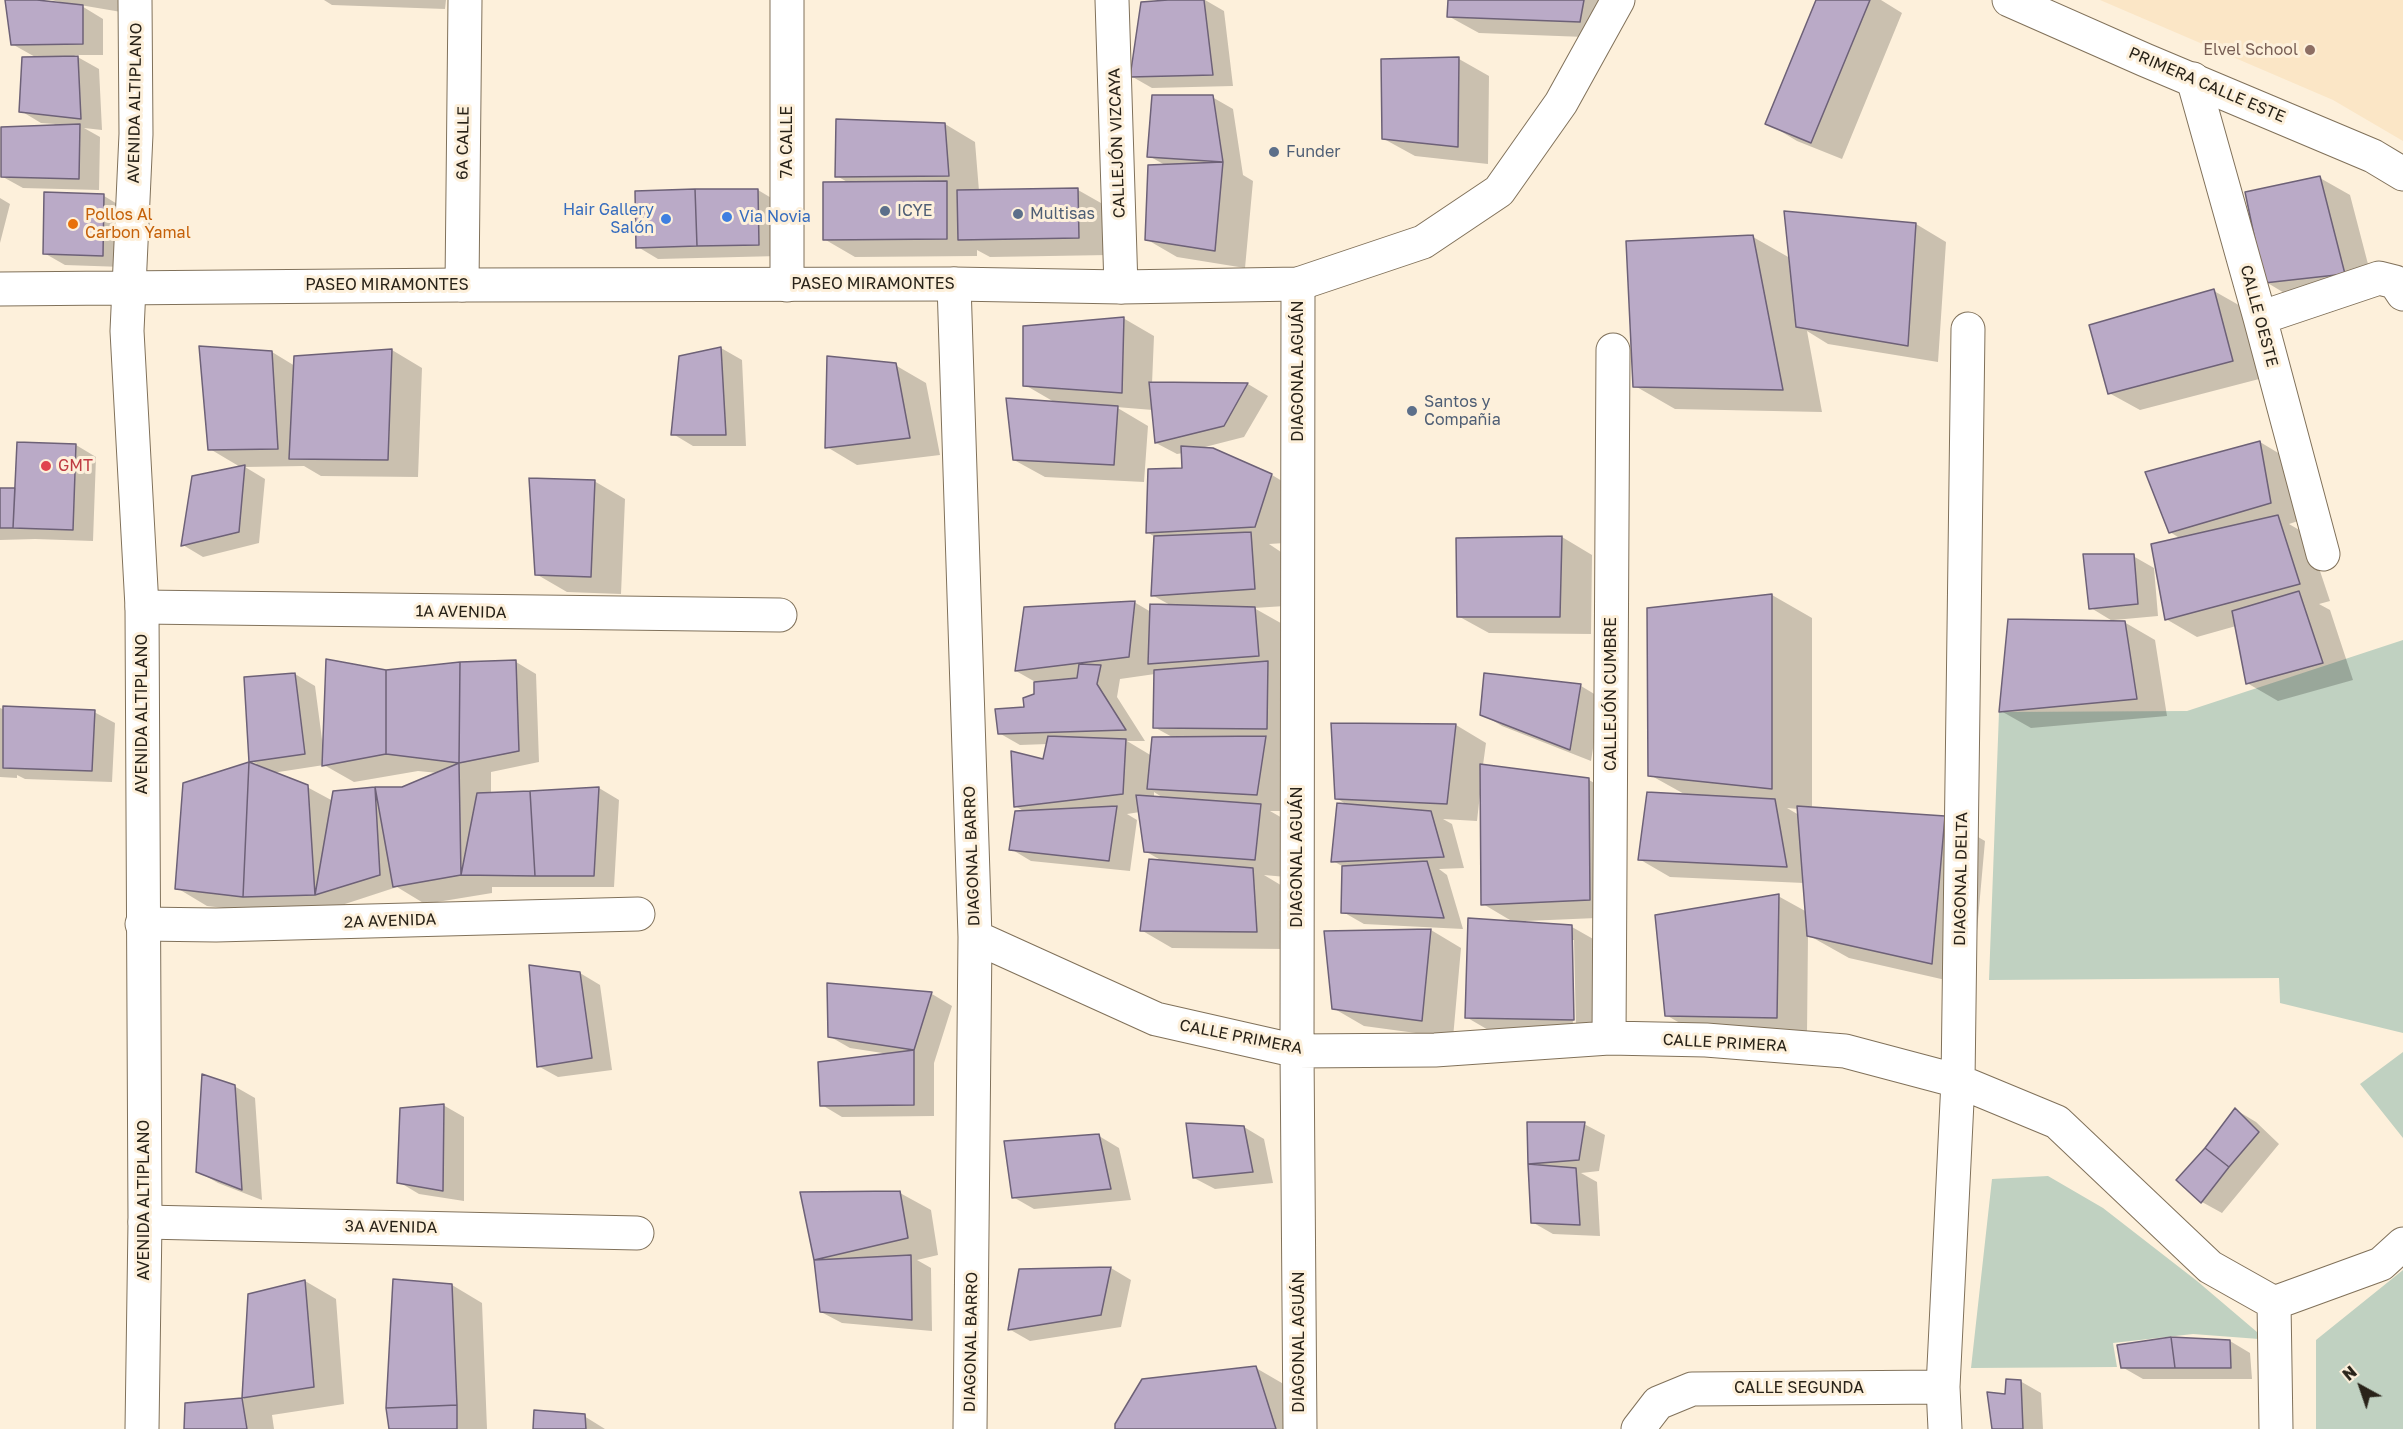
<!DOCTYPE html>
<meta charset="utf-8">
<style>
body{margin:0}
#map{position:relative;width:2403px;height:1429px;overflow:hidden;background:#fdf0db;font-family:"Golos Text",sans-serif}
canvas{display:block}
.north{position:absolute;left:2331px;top:1357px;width:60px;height:60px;-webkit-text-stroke:4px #fdf0db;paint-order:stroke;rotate:320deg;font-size:16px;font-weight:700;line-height:24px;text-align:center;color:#292319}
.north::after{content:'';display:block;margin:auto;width:21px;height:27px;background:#292319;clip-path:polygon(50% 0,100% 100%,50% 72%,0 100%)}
</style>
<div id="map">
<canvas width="2403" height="1429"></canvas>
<div class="north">N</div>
</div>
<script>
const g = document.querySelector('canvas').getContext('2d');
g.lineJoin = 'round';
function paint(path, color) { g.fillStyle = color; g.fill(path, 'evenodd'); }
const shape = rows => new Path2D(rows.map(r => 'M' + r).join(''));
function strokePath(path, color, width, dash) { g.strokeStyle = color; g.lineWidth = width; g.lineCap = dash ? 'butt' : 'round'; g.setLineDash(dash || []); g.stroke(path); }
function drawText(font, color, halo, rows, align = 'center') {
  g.font = font + ' "Golos Text",sans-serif'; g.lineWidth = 6; g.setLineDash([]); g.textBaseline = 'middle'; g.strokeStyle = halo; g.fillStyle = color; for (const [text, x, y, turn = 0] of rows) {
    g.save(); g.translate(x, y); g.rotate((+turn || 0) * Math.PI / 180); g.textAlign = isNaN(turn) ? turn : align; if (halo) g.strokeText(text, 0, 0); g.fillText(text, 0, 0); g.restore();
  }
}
const built = shape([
 [2100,0,2403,0,2403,141,2333,100]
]);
const green = shape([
 [2403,640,2403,1033,2280,1003,2279,978,1989,980,1999,712,2187,711],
 [2403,1052,2403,1138,2360,1084],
 [2048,1176,2103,1208,2197,1281,2257,1332,2259,1339,2193,1334,2113,1343,2117,1367,1971,1368,1992,1179],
 [2403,1270,2403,1429,2316,1429,2316,1340]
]);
const shadow = shape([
 [6,0,60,4,60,2,51,0,130,0,127,13,80,5,103,19,103,55,74,55,99,69,102,130,84,128,100,137,99,190,23,188,3,177,55,124,41,123,21,111,37,58,12,44],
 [324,0,446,0,445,9,332,5],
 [1191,0,1205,0,1224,11,1233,86,1152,88,1131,76],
 [1449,0,1617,0,1611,38,1479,33,1448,16],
 [1818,0,1881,0,1902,13,1842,159,1797,141,1767,123],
 [1459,59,1489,76,1488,164,1415,156,1384,139],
 [1212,97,1233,109,1243,175,1253,181,1245,268,1177,257,1146,239,1165,165,1149,156],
 [945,124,975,142,979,191,1078,190,1108,207,1109,255,990,257,977,250,977,256,855,257,824,239,849,183,837,176],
 [2320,178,2350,195,2375,291,2296,300,2266,282],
 [758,190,778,202,779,256,658,259,638,247],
 [104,196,124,208,123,267,65,265,44,253],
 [0,198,10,204,0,243],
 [1916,224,1946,242,1938,362,1828,344,1807,331,1822,412,1675,409,1635,386,1753,237,1790,258],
 [2214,291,2244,308,2263,378,2140,410,2109,393],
 [1123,318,1154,336,1152,384,1248,384,1268,396,1244,437,1201,448,1272,475,1302,493,1285,543,1269,544,1281,552,1285,606,1254,608,1286,626,1297,745,1280,745,1296,755,1288,811,1270,811,1291,823,1286,877,1264,875,1284,887,1287,949,1172,948,1141,930,1164,862,1145,851,1140,812,1127,814,1137,820,1130,871,1031,861,1011,849,1025,812,1015,806,1044,761,1048,744,1020,745,999,733,1026,709,1035,695,1039,684,1016,671,1134,602,1151,612,1172,606,1152,595,1155,537,1147,532,1184,469,1183,453,1177,454,1156,443,1153,410,1116,407,1148,426,1144,482,1045,477,1014,460,1056,403,1025,385],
 [1155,674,1154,727,1174,738,1152,756,1127,741,1145,741,1117,697,1120,679],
 [1154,792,1165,799,1154,798],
 [721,348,742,360,746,446,693,446,673,434,680,357],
 [392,350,422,368,418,477,321,476,304,466,245,467,265,479,259,543,203,557,183,545,242,468,210,449,272,352,295,366],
 [895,365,926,383,940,455,857,465,827,447],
 [2260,442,2290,460,2301,520,2289,524,2308,535,2330,601,2319,604,2330,610,2353,680,2278,701,2247,683,2236,626,2197,637,2166,619,2181,539,2170,532],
 [76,445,96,457,93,541,35,539,0,540,0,489,17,489],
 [594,481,625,499,621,594,567,592,536,574],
 [1562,537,1592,555,1591,634,1489,633,1458,616],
 [2133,556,2154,568,2158,616,2114,620,2115,622,2124,622,2155,640,2167,716,2031,728,2001,711,2114,622,2091,608],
 [1772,595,1812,618,1812,808,1945,818,1985,841,1972,986,1849,958,1808,935,1807,1034,1697,1033,1666,1015,1778,896,1807,912,1804,883,1670,877,1639,859,1686,795,1650,775],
 [1787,808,1799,809,1799,815],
 [516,662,536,674,539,762,491,772,491,794,599,788,619,800,614,887,492,887,492,893,425,904,397,887,345,904,345,912,275,914,207,906,177,888,256,766,257,764,251,761,295,674,315,686,323,747,324,747,386,672],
 [324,765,354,782,418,771,438,773,403,789,375,788,334,793,333,801,307,787,272,773],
 [1485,675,1581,686,1601,698,1591,761,1502,726,1482,714],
 [0,708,5,710,94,712,115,723,112,782,25,779,17,775,17,778,0,777],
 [1456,725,1486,743,1483,765,1589,780,1620,798,1620,917,1526,921,1526,923,1572,927,1602,944,1605,1037,1497,1035,1466,1017,1515,923,1483,904,1482,795,1480,794,1477,821,1443,819,1452,824,1464,868,1439,869,1447,875,1463,929,1364,924,1343,912,1344,867,1333,861,1349,806,1336,798],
 [1571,940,1574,940,1576,1027,1573,1027],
 [1431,930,1461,948,1453,1038,1364,1026,1333,1008],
 [580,973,600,985,612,1070,558,1077,538,1066],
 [828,985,932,994,952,1006,934,1063,934,1116,842,1117,822,1105,889,1054,850,1048,829,1036],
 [234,1086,255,1098,262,1200,218,1183,197,1171],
 [443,1105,464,1117,464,1201,419,1194,399,1182],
 [2236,1110,2256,1122,2279,1144,2222,1213,2202,1202,2178,1180],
 [1528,1123,1584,1124,1605,1135,1599,1171,1581,1173,1597,1182,1600,1236,1553,1234,1532,1222],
 [1244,1127,1264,1139,1273,1183,1215,1189,1194,1178],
 [1099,1136,1119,1148,1131,1200,1034,1209,1013,1197],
 [900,1193,931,1210,938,1255,917,1260,931,1268,932,1331,842,1323,821,1312,816,1259],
 [1111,1268,1131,1280,1121,1327,1030,1341,1009,1329,1020,1270],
 [305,1281,336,1299,344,1404,272,1415,274,1429,186,1429,187,1405,244,1399,249,1295],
 [452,1285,482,1303,487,1429,390,1429],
 [2230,1341,2250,1353,2252,1379,2143,1379,2122,1367],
 [1256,1368,1287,1386,1301,1429,1117,1429],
 [2020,1381,2041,1393,2043,1429,1993,1429,2006,1395],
 [584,1416,605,1429,535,1429]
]);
const building = shape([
 [5,0,37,0,83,5,83,44,11,45,5,0],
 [1168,0,1204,0,1213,75,1130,77,1141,2,1168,0],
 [1448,0,1584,0,1580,22,1447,17,1448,0],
 [1816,0,1870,0,1811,143,1765,124,1816,0],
 [78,56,81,119,19,112,22,57,78,56],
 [1459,57,1458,147,1382,139,1381,59,1459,57],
 [1152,95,1213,95,1223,162,1147,157,1152,95],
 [836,119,945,123,949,176,835,177,836,119],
 [80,124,79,179,1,177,1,127,80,124],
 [1223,162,1215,251,1145,240,1148,165,1223,162],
 [2320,176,2345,274,2264,283,2245,192,2320,176],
 [947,181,947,239,823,240,823,182,947,181],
 [1078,188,1079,238,958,240,957,190,1078,188],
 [695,189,758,189,759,245,697,246,695,189],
 [695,189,697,246,636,248,635,191,695,189],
 [44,192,104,194,103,256,43,254,44,192],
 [1784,211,1916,223,1908,346,1796,327,1784,211],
 [1753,235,1783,390,1633,387,1626,241,1753,235],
 [2214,289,2233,361,2108,394,2089,325,2214,289],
 [1124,317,1122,393,1023,386,1023,326,1124,317],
 [199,346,272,351,278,449,208,450,199,346],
 [721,347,726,435,671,435,679,356,721,347],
 [392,349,388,460,289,459,294,356,392,349],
 [827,356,896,363,910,438,825,448,827,356],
 [1149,382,1248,383,1224,426,1155,443,1149,382],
 [1006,398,1118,406,1114,465,1013,460,1006,398],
 [2260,441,2271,503,2169,533,2145,472,2260,441],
 [17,442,76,444,73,530,13,528,17,442],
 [1181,446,1213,448,1272,474,1255,527,1146,533,1148,469,1182,468,1181,446],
 [245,465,239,532,181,546,192,476,245,465],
 [529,478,595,480,591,577,535,575,529,478],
 [0,488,15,488,13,528,0,528,0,488],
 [2278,515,2300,584,2165,620,2151,544,2278,515],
 [1251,532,1255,589,1151,596,1154,536,1251,532],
 [1562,536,1560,617,1457,617,1456,538,1562,536],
 [2083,554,2134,554,2138,604,2089,609,2083,554],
 [2299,591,2323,663,2246,684,2232,611,2299,591],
 [1772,594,1772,789,1648,776,1647,608,1772,594],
 [1135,601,1129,657,1015,671,1024,607,1135,601],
 [1150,604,1255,607,1259,656,1148,664,1150,604],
 [2008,619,2125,621,2137,699,1999,712,2008,619],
 [326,659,386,670,386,754,322,766,326,659],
 [516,660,519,751,459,763,460,662,516,660],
 [1268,661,1267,729,1153,728,1154,670,1268,661],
 [460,662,459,763,386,754,386,670,460,662],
 [1079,664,1101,665,1097,684,1126,730,998,734,995,709,1024,707,1023,698,1034,694,1034,682,1077,678,1079,664],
 [295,673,305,754,249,762,244,677,295,673],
 [1484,673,1581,684,1570,750,1480,715,1484,673],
 [3,706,95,710,92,771,3,768,3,706],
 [1331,723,1456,724,1447,804,1335,799,1331,723],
 [1048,736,1126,739,1123,794,1014,807,1011,751,1043,759,1048,736],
 [1266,736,1257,795,1147,789,1152,737,1266,736],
 [249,762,243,897,175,889,183,783,249,762],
 [249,762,308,785,315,895,243,897,249,762],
 [459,763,461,875,393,887,375,787,402,787,459,763],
 [1480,764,1589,778,1590,900,1481,905,1480,764],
 [375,787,380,875,315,895,333,791,375,787],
 [599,787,594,876,535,876,530,791,599,787],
 [530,791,535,876,461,875,477,793,530,791],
 [1647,792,1775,799,1787,867,1638,860,1647,792],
 [1136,795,1261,804,1255,860,1144,852,1136,795],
 [1337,803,1431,811,1444,857,1331,862,1337,803],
 [1117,806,1109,861,1009,850,1015,811,1117,806],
 [1797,806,1945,816,1932,964,1807,936,1797,806],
 [1149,859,1253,868,1257,932,1140,931,1149,859],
 [1427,861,1444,918,1341,913,1342,866,1427,861],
 [1779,894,1777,1018,1665,1016,1655,915,1779,894],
 [1468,918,1572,925,1574,1020,1465,1018,1468,918],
 [1431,929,1422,1021,1332,1009,1324,931,1431,929],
 [529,965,580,972,592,1058,537,1067,529,965],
 [827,983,932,992,914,1050,828,1037,827,983],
 [914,1050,914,1105,820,1106,818,1062,914,1050],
 [202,1074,235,1085,242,1190,196,1172,202,1074],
 [444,1104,443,1191,397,1183,400,1108,444,1104],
 [2235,1108,2259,1132,2229,1167,2205,1148,2235,1108],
 [1527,1122,1585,1122,1579,1160,1528,1164,1527,1122],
 [1186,1123,1244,1126,1253,1172,1193,1178,1186,1123],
 [1099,1134,1111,1189,1012,1198,1004,1141,1099,1134],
 [2205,1148,2229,1167,2201,1203,2176,1180,2205,1148],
 [1528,1164,1576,1168,1580,1225,1531,1223,1528,1164],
 [900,1191,908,1238,814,1260,800,1192,900,1191],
 [911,1255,912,1320,820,1312,814,1260,911,1255],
 [1111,1267,1101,1315,1008,1330,1019,1269,1111,1267],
 [393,1279,452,1284,457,1405,386,1408,393,1279],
 [305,1280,314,1387,242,1398,248,1294,305,1280],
 [2171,1337,2175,1368,2121,1368,2117,1345,2171,1337],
 [2171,1337,2230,1340,2231,1368,2175,1368,2171,1337],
 [1256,1366,1276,1429,1115,1429,1115,1424,1142,1379,1256,1366],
 [2006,1379,2021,1380,2023,1429,1992,1429,1987,1392,2005,1394,2006,1379],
 [242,1398,247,1429,184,1429,185,1403,242,1398],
 [457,1405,457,1429,389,1429,386,1408,457,1405],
 [534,1410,585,1414,586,1429,533,1429,534,1410]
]);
const minor = shape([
 [1112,0,1121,287],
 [2193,79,2260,318,2323,554],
 [954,284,975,937,970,1429],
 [1298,284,1297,1051,1300,1429],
 [462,285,465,0],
 [787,285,787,0],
 [2260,318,2379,278,2395,282,2403,294],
 [142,607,780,615],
 [142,924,216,925,638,914],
 [975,937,1156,1019,1297,1051,1435,1050,1609,1038,1706,1040,1845,1051,1958,1081,2057,1122,2210,1267,2274,1303,2381,1264,2403,1244],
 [1609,1038,1613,350],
 [145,1222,637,1233],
 [2274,1303,2276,1429],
 [1638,1429,1658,1403,1692,1389,1943,1387],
 [1945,1429,1943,1387,1958,1081,1968,329]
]);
const tertiary = shape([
 [135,0,136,134,127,331,142,607,145,1222,142,1429],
 [2009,0,2145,60,2373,156,2403,174],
 [0,289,462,285,954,284,1121,287,1298,284,1423,242,1499,191,1561,103,1618,0]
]);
const markers = [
 [2310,50,6,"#8d6e63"],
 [1274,152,6,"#5c6f8a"],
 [885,211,6,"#5c6f8a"],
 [1018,214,6,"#5c6f8a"],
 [727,217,6,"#3f7fe0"],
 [666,219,6,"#3f7fe0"],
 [73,224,6,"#e8710a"],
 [1412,411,6,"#5c6f8a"],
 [46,466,6,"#e0444e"]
];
const educationNames = [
 ["Elvel School",2298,50]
];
const streetNames = [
 ["PRIMERA CALLE ESTE",2207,85,23],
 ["AVENIDA ALTIPLANO",135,103,-89],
 ["7A CALLE",787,142,-90],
 ["6A CALLE",463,143,-89],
 ["CALLEJÓN VIZCAYA",1117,143,-92],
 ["PASEO MIRAMONTES",873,284],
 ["PASEO MIRAMONTES",387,285],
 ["CALLE OESTE",2259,316,75],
 ["DIAGONAL AGUÁN",1298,371,-90],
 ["1A AVENIDA",461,612,1],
 ["CALLEJÓN CUMBRE",1611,694,-90],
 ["AVENIDA ALTIPLANO",142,714,-90],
 ["DIAGONAL BARRO",972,856,-92],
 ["DIAGONAL AGUÁN",1297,857,-90],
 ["DIAGONAL DELTA",1961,879,-89],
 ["2A AVENIDA",390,921,-2],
 ["CALLE PRIMERA",1241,1037,11],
 ["CALLE PRIMERA",1725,1043,3],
 ["AVENIDA ALTIPLANO",144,1200,-90],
 ["3A AVENIDA",391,1227,1],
 ["DIAGONAL BARRO",971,1342,-89],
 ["DIAGONAL AGUÁN",1299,1342,-90],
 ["CALLE SEGUNDA",1799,1388]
];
const serviceNames = [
 ["Funder",1286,152],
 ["ICYE",897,211],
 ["Multisas",1030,214],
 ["Santos y",1424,402],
 ["Compañia",1424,420]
];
const shopNames = [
 ["Hair Gallery",654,210],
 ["Salón",654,228],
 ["Via Novia",739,217,"left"]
];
const foodNames = [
 ["Pollos Al",85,215],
 ["Carbon Yamal",85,233]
];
const healthNames = [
 ["GMT",58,466]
];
paint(built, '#fbe6c6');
paint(green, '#c0d1c1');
paint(shadow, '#0003');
paint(building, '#baaac7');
strokePath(building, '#6d6177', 1.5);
strokePath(minor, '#80715a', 35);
strokePath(tertiary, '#80715a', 35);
strokePath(minor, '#fff', 33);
strokePath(tertiary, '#fff', 33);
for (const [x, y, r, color] of markers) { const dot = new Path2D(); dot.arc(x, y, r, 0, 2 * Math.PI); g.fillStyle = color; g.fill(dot); strokePath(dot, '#fdf0db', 2); }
drawText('16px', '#785e54', '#fdf0db', educationNames, 'right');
drawText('16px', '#292319', '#fdf0db', streetNames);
drawText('16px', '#4e5e75', '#fdf0db', serviceNames, 'left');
drawText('16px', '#366cbe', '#fdf0db', shopNames, 'right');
drawText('16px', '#c56008', '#fdf0db', foodNames, 'left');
drawText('16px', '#be3a42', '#fdf0db', healthNames, 'left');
</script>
